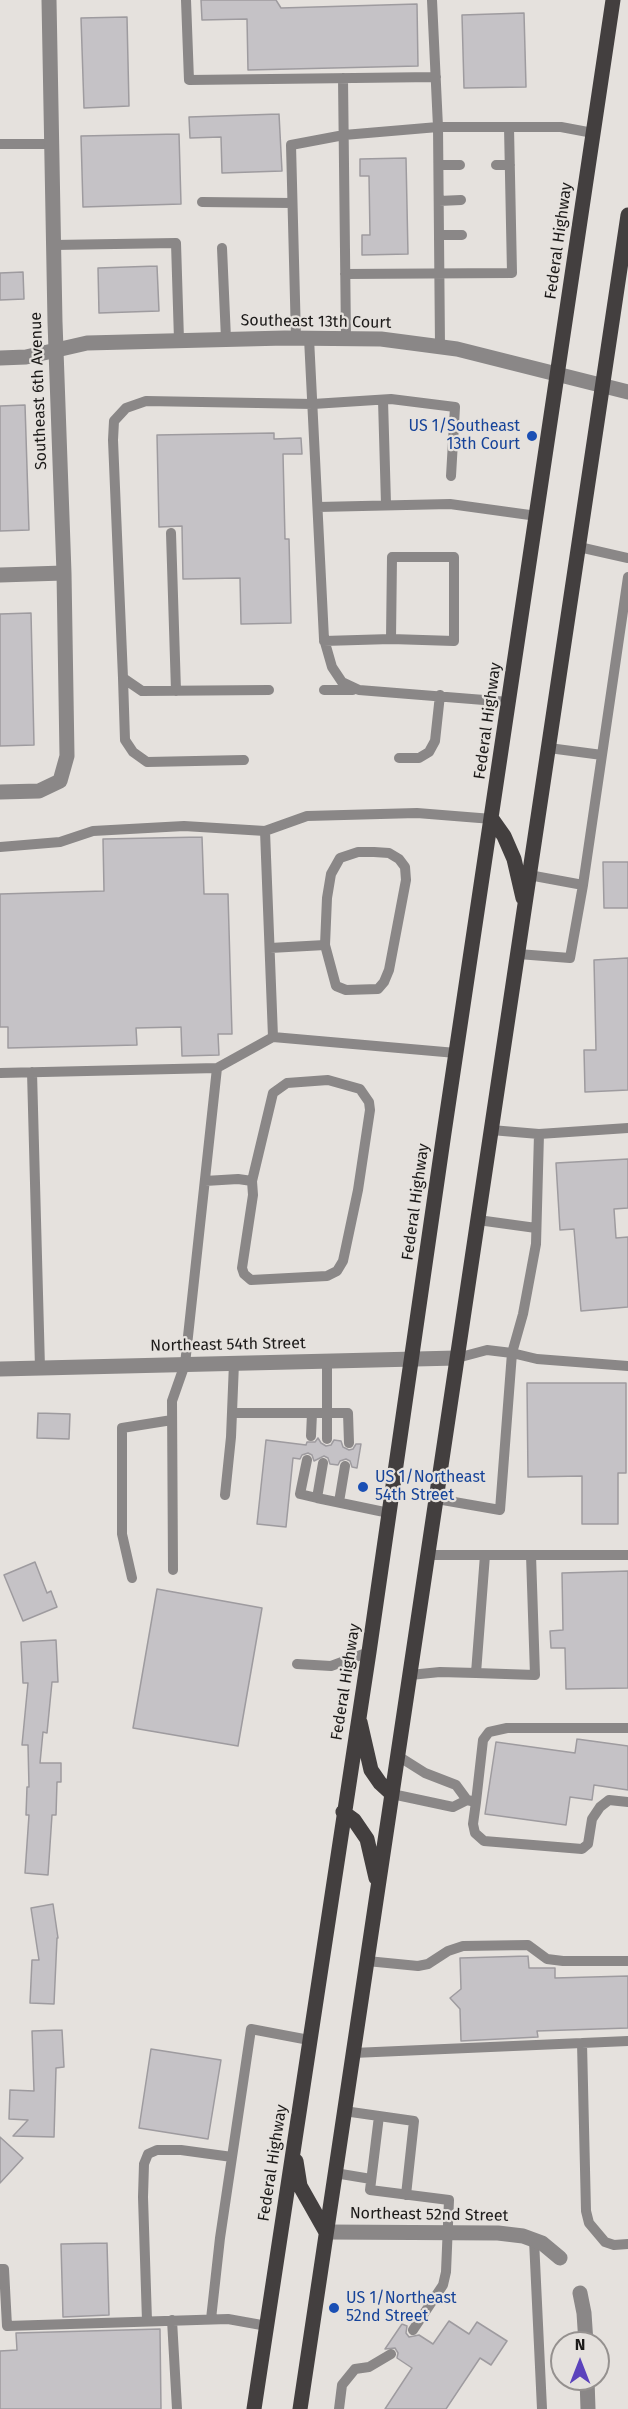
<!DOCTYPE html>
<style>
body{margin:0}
#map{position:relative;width:628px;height:2409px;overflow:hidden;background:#e5e1dd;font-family:"Fira Sans",sans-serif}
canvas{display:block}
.north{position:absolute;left:550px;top:2331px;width:60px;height:60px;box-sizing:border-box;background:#e5e1dd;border:2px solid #95918f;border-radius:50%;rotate:0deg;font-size:16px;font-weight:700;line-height:24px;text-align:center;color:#1c1a19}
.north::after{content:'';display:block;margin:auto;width:21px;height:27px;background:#5b43bc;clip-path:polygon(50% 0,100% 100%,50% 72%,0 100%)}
</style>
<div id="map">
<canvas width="628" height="2409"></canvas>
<div class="north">N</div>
</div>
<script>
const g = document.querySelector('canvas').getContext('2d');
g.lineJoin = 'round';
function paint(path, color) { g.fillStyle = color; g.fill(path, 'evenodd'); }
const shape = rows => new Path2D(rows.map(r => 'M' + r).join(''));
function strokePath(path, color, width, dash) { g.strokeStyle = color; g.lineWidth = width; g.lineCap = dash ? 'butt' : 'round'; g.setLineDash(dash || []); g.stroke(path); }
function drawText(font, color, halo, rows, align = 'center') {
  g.font = font + ' "Fira Sans",sans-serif'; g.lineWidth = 4.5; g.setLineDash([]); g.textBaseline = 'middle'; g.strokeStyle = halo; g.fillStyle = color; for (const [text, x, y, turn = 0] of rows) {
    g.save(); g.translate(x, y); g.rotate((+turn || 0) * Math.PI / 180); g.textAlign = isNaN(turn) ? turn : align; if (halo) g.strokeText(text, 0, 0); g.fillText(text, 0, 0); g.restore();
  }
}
const building = shape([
 [201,0,276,0,281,8,417,4,418,66,248,70,247,19,202,20,201,0],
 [524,13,526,87,464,88,462,15,524,13],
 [127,17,129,106,84,108,81,18,127,17],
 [279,114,282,171,222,173,221,137,190,138,189,117,279,114],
 [179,134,181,204,83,207,81,136,179,134],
 [406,158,408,254,362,255,362,235,370,235,369,176,360,176,360,159,406,158],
 [157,266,159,311,99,313,98,268,157,266],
 [23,272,24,299,0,300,0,273,23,272],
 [25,405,29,530,0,531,0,406,25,405],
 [274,433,274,439,301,438,302,454,283,454,285,539,289,539,291,623,241,624,240,578,183,579,182,526,159,527,157,435,274,433],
 [31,613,34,745,0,746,0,614,31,613],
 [202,837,204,894,228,894,232,1034,218,1034,219,1055,182,1056,181,1027,136,1028,137,1045,8,1048,8,1027,0,1027,0,894,104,891,103,839,202,837],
 [603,862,628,862,628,908,604,908,603,862],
 [628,958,628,1090,585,1092,584,1050,596,1050,594,960,628,958],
 [628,1159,628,1208,614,1209,616,1238,628,1237,628,1307,581,1311,574,1229,560,1230,556,1163,628,1159],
 [527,1383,626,1383,626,1473,618,1473,618,1524,582,1524,582,1476,528,1477,527,1383],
 [38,1413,70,1414,69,1439,37,1438,38,1413],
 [318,1438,321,1443,326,1446,331,1445,334,1440,341,1441,343,1447,349,1450,353,1449,356,1444,361,1444,357,1468,352,1467,350,1461,346,1459,340,1461,338,1465,330,1464,328,1458,324,1456,314,1461,312,1455,308,1453,302,1455,300,1459,293,1458,286,1527,257,1524,266,1440,306,1445,307,1442,315,1442,318,1438],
 [35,1562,47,1593,51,1591,57,1607,23,1621,4,1575,35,1562],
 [628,1571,628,1688,566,1689,565,1648,551,1648,550,1631,563,1630,562,1573,628,1571],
 [157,1589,262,1608,238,1746,133,1728,157,1589],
 [56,1640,58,1682,52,1682,47,1733,43,1732,40,1763,61,1763,61,1782,57,1782,56,1815,52,1815,48,1875,25,1873,29,1815,26,1815,27,1787,29,1787,28,1745,22,1745,28,1683,23,1683,21,1642,56,1640],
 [577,1739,628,1746,628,1790,594,1785,592,1800,570,1797,566,1825,485,1814,496,1742,575,1753,577,1739],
 [53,1904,58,1938,57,1938,54,2004,30,2003,32,1960,39,1960,31,1908,53,1904],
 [528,1956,529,1968,555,1968,555,1978,628,1976,628,2028,537,2031,538,2037,461,2041,460,2009,450,1998,461,1989,460,1958,528,1956],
 [62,2030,64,2067,56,2068,54,2137,13,2136,28,2120,9,2119,10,2090,34,2091,32,2031,62,2030],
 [151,2049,221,2060,208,2139,139,2128,151,2049],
 [0,2137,23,2158,0,2183,0,2137],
 [107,2243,109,2315,63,2317,61,2244,107,2243],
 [449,2321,469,2334,477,2322,507,2341,491,2365,480,2358,446,2409,385,2409,412,2368,397,2358,398,2353,395,2348,385,2349,402,2324,407,2326,406,2333,409,2337,419,2335,433,2344,449,2321],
 [160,2329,161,2409,0,2409,0,2351,17,2350,16,2333,160,2329]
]);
const service = shape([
 [186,0,189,80,436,77],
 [343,78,346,338],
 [0,144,51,144],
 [439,165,460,165],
 [496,165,510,165],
 [439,201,461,200],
 [202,202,292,203],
 [439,235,462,235],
 [54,245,176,243,179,340],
 [222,248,226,339],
 [345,274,512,273,509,127],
 [296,338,291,145,344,135,438,127,432,0],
 [309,338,324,639,332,667,342,682,359,690,509,702],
 [440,346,438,127,561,127,593,133],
 [383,400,386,504],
 [318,507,450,504,537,516],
 [171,533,176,691],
 [579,547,628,558],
 [324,641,391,639,454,641,454,557,392,557,391,639],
 [123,678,125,740,133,752,147,762,244,760],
 [269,690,142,691,123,678,113,440,114,421,126,408,146,401,313,404,391,399,455,407,451,476],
 [324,690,353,690],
 [549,748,602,755],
 [399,758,419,758,429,752,435,741,440,695],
 [265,831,273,1037],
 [0,847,60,842,93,831,184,826,265,831,307,816,417,813,492,819],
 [529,875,583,885,628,577],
 [270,948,325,945,336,986,346,990,378,989,384,982,389,970,406,880,405,867,399,859,389,853,374,852,358,852,340,858,331,874,327,898,325,945],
 [518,954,570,958,583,885],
 [32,1072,40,1368],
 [0,1073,217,1068,273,1037,456,1053],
 [539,1134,628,1128],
 [205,1181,238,1179,252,1181,253,1195,242,1268,244,1274,251,1280,327,1276,337,1271,343,1261,358,1190,370,1110,369,1102,360,1089,328,1080,287,1083,273,1093,252,1181],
 [478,1220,536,1228],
 [457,1358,487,1350,512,1353,523,1314,536,1244,539,1134,491,1130],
 [327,1361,327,1439],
 [232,1413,348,1413,349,1443],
 [311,1436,312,1413],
 [307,1460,300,1494,317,1498],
 [323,1463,317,1498,389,1513],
 [225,1495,231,1437,234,1363],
 [437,1499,500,1510,512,1353,537,1359,628,1366],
 [339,1502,345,1466],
 [428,1555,628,1555],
 [173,1570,172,1401,185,1364,217,1068],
 [132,1578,122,1534,122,1428,172,1420],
 [297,1664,331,1666,369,1652],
 [476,1673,535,1675,531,1555],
 [410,1675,440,1672,476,1673,485,1555],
 [392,1794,453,1807,467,1800,456,1785,425,1773,398,1756],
 [467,1800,476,1802,483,1740,489,1732,507,1728,628,1728],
 [476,1802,473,1824,475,1833,484,1841,582,1849,588,1844,592,1819,600,1807,609,1800,628,1802],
 [367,1961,418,1966,428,1964,448,1951,463,1946,528,1945,547,1959,563,1961,628,1961],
 [582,2043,586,2211,589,2223,605,2242,614,2245,628,2244],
 [353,2053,628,2041],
 [344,2111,414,2121,406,2195],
 [379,2116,370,2190,449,2200,446,2272,443,2285,413,2330],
 [335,2173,371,2179],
 [534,2240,542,2409],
 [0,2269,4,2269,7,2326,228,2319,267,2326],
 [211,2319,220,2238,251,2029,309,2040],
 [172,2320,177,2409],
 [147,2321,143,2197,144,2164,148,2154,157,2150,181,2150,232,2157],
 [339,2409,342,2385,355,2369,369,2367,391,2354]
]);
const minor = shape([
 [0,358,26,357,87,343,285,338,381,339,457,349,628,392],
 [0,575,64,573],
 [0,792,39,791,60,781,67,756,64,573,55,322,49,0],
 [326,2232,498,2233,523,2236,542,2243,560,2258],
 [580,2293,584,2313,586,2343],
 [587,2379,588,2409]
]);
const tertiary = shape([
 [0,1369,457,1358]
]);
const primary = shape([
 [492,819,504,836,514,859,523,898],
 [360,1722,371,1770,380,1783,392,1794],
 [343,1812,354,1820,367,1839,376,1878],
 [296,2161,300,2186,326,2232],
 [254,2409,369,1652,444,1133,613,0],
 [300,2409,628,215]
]);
const markers = [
 [532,436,6,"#1a4fb4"],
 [363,1487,6,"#1a4fb4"],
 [334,2308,6,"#1a4fb4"]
];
const streetNames = [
 ["Federal Highway",559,241,-82],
 ["Southeast 13th Court",316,322,1],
 ["Southeast 6th Avenue",39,391,-92],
 ["Federal Highway",488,721,-82],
 ["Federal Highway",416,1202,-82],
 ["Northeast 54th Street",228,1345,-1],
 ["Federal Highway",346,1682,-81],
 ["Federal Highway",273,2163,-81],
 ["Northeast 52nd Street",429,2215,1]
];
const transitNames = [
 ["US 1/Southeast",520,427,"right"],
 ["13th Court",520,445,"right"],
 ["US 1/Northeast",375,1478],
 ["54th Street",375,1496],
 ["US 1/Northeast",346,2299],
 ["52nd Street",346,2317]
];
paint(building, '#c5c2c6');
strokePath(building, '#9e9b9f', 1.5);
strokePath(service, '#8a8787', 10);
strokePath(minor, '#8a8787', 15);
strokePath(tertiary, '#8a8787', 15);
strokePath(primary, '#433f3f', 15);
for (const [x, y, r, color] of markers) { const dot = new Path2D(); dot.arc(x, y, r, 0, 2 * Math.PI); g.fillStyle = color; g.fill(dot); strokePath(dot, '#e5e1dd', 2); }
drawText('16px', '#1c1a19', '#e5e1dd', streetNames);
drawText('16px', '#164399', '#e5e1dd', transitNames, 'left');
</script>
